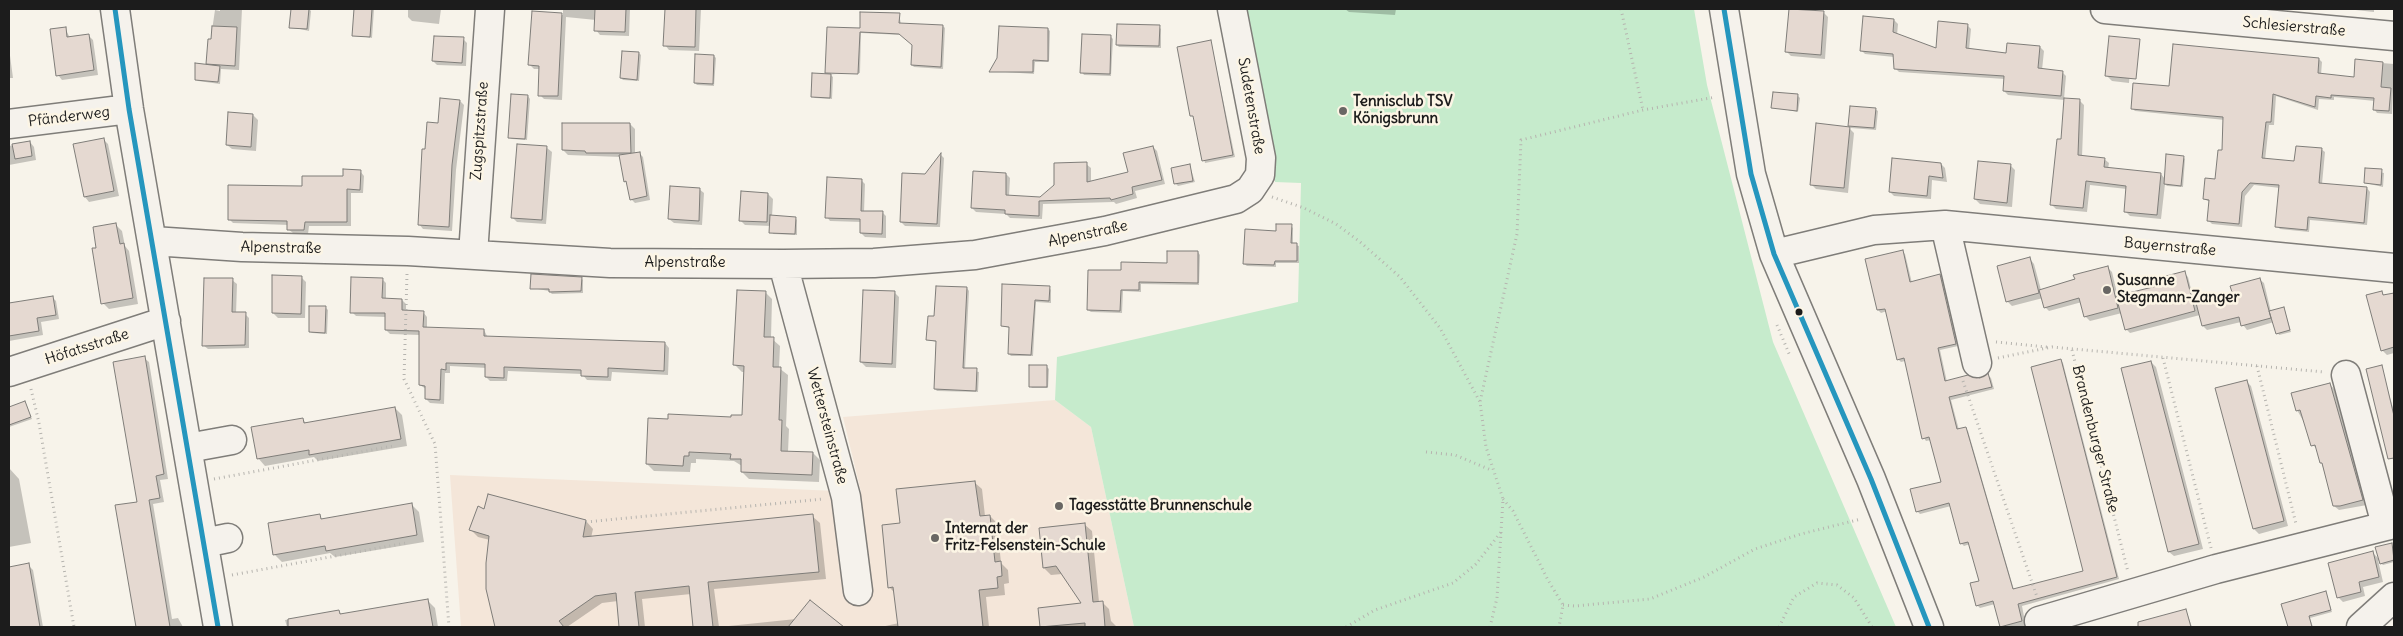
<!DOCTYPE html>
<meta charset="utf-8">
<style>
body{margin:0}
#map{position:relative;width:2403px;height:636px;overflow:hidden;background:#f7f3ea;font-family:Delius,sans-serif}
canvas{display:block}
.frame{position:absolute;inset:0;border:10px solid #1c1c1c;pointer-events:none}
</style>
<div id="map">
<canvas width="2403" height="636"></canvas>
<div class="frame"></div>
</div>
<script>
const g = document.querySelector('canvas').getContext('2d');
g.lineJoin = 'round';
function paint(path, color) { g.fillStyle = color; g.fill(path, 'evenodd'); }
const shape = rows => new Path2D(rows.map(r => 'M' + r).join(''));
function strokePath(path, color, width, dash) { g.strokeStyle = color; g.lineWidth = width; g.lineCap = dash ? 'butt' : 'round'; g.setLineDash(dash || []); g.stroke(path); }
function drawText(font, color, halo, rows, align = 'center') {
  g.font = font + ' Delius,sans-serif'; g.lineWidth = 5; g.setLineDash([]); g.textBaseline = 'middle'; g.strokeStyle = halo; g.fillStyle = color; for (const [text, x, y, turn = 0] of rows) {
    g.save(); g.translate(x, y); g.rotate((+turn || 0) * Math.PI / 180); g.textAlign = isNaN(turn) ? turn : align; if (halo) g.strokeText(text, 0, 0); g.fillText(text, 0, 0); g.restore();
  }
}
const built = shape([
 [1055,400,1091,427,1134,627,461,627,450,475,861,492,843,417]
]);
const green = shape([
 [1246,9,1694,9,1707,85,1773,342,1896,627,1134,627,1091,427,1055,400,1057,357,1298,302,1301,183,1275,182]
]);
const shadow = shape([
 [220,9,242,9,239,70,221,69,220,84,198,81,196,79,210,66,207,64,215,10,220,11],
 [292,9,309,9,311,11,309,31,291,27],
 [355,9,374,9,372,38,354,35],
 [408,9,441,9,439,24,412,21,408,17],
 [563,9,630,9,629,36,600,35,596,30,596,20,566,17,562,100,544,99,540,95,541,69,534,69,530,65,533,12,563,15],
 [666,9,701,9,699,51,669,50,665,45],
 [1345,9,1396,9,1395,15,1349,12],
 [2346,9,2374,9,2374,12],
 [1823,12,1828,17,1825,59,1791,56,1786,51],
 [899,14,901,24,943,26,945,28,943,69,914,67,912,65,913,45,902,35,861,33,860,73,826,71,861,30],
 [1894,20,1898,24,1897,35,1937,50,1967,25,1971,29,1969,50,2008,54,2040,47,2044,51,2042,70,2062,72,2066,76,2064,99,2079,100,2084,105,2082,157,2104,159,2109,163,2108,169,2161,174,2165,179,2183,157,2185,159,2183,187,2167,186,2165,184,2161,219,2130,216,2125,211,2127,189,2090,185,2087,212,2056,209,2052,205,2063,141,2065,100,2008,95,2004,91,2005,79,1899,72,1895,68,1894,57,1865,54,1861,50],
 [1159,27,1161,29,1161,48,1119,47,1117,45],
 [65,28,70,38,88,35,93,40,98,75,62,80,58,75],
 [1048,29,1050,31,1049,62,1035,62,1034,74,991,71,998,58],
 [1111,37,1113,39,1111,76,1084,75,1082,72],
 [463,39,467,43,466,66,437,65,433,61],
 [1211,42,1235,157,1205,163,1194,117,1191,115],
 [2132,44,2129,83,2112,81,2107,76],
 [9,48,13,78,9,78],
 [639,53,641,55,639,81,623,80,621,78],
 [714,56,716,58,714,86,697,85,695,83],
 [2319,59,2322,62,2321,75,2355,78,2357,61,2394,64,2392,114,2377,113,2374,109,2375,101,2334,97,2334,100,2319,99,2318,110,2276,96,2274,125,2269,125,2265,160,2295,162,2321,149,2325,152,2322,184,2367,188,2370,192,2367,225,2310,220,2309,232,2280,229,2277,226,2280,188,2254,185,2245,196,2242,227,2212,224,2208,220,2210,202,2204,199,2217,180,2223,152,2225,120,2135,111,2132,108,2170,88],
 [828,74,860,75,830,74,833,77,832,99,815,98,813,96],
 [528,96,530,99,527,140,512,139,509,137],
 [1798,96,1800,98,1798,112,1772,107],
 [460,101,464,105,456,170,452,231,423,229,419,224,426,150,440,124],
 [1875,109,1878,111,1876,130,1851,128,1849,125],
 [253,115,258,120,256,151,232,149,227,145],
 [630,124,635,129,635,154,639,153,643,157,650,200,635,203,631,199,628,185,625,181,621,157,568,155,563,150],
 [1849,128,1854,133,1848,193,1816,189,1811,184],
 [103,139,108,144,119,196,89,202,85,197],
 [30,142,34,147,36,160,9,165,9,146],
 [1153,147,1157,151,1165,184,1135,191,1137,198,1116,204,1114,202,1043,204,1042,219,1010,218,1006,214,976,212,972,208,1006,174,1010,178,1009,196,1040,198,1086,164,1091,168,1091,183,1130,173],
 [547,148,552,152,546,224,517,222,512,217],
 [941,155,944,158,940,227,905,226,901,222,925,175],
 [1941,164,1945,168,1947,182,1932,180,1931,199,1894,196,1890,192],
 [2010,165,2015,170,2012,207,1980,204,1975,199],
 [1190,166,1195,182,1178,186,1176,184],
 [2366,169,2384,173,2383,187,2365,183],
 [360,171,364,176,363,193,351,193,351,226,309,226,308,234,293,233,288,229,289,225,233,223,229,219,303,188],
 [861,180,865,184,864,212,883,213,886,216,886,238,865,237,861,233,862,222,830,221,827,217],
 [699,189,704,193,702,225,674,223,669,219],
 [768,194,773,199,772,217,795,218,797,220,797,235,773,234,771,226,745,225,740,220],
 [116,225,122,231,125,246,129,251,138,304,109,309,103,303,98,249],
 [1291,226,1293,228,1293,244,1299,246,1299,263,1276,263,1276,267,1247,266,1244,264,1277,232],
 [1902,251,1905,254,1912,283,1940,276,1943,279,1958,346,1940,350,1947,382,1980,380,1988,375,1991,378,1994,389,1951,400,1959,430,1965,428,1968,431,2014,590,2085,572,2061,360,2063,363,2119,579,2022,606,2026,627,2002,627,1995,604,1980,608,1977,605,1980,581,1970,544,1964,546,1961,543,1951,506,1920,514,1917,511,1942,483,1931,440,1926,441,1924,438,1905,361,1901,362,1898,359,1887,311,1881,313,1878,310],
 [1198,252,1200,255,1199,285,1141,284,1141,292,1123,291,1122,313,1091,312,1088,310,1123,271,1168,264],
 [2030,259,2034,264,2041,290,2108,268,2112,272,2118,297,2159,287,2184,273,2188,277,2195,305,2234,295,2259,279,2264,283,2271,312,2283,309,2285,311,2291,332,2279,335,2274,322,2247,330,2241,322,2207,330,2203,326,2200,315,2130,333,2126,329,2122,313,2090,321,2085,316,2082,302,2049,311,2045,307,2043,298,2012,306,2007,301],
 [301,277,306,282,305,318,278,318,273,313],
 [581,278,583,280,583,293,552,294,549,291,532,288],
 [382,279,386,283,386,299,402,300,406,304,406,312,423,312,427,317,427,329,484,330,488,338,665,343,669,348,668,375,612,372,611,381,587,380,582,374,508,371,507,381,490,381,486,377,487,368,450,366,450,373,445,373,444,404,430,403,426,399,426,389,420,385,420,335,390,334,386,330,386,317,356,316,352,312],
 [232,280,237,284,236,314,245,314,249,318,249,348,208,349,203,345],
 [1049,287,1051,290,1051,303,1036,302,1033,356,1011,356,1009,354,1010,328,1002,326],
 [967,288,969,291,965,369,979,372,978,392,937,391,935,389,937,342,928,340,935,318],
 [765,292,772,299,771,338,780,346,779,368,788,375,786,426,789,429,788,452,813,453,820,460,819,482,749,479,742,472,742,466,734,461,696,459,696,463,691,463,690,472,654,471,647,464,732,418,743,417,745,372,742,372,735,365],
 [894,292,899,297,896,368,866,367,861,362],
 [2382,293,2385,296,2394,294,2394,353,2387,355,2382,350],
 [52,297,56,301,59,319,41,322,43,335,9,341,9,304],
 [326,308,328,310,327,334,312,333,310,331],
 [144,358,149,362,168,479,160,480,164,502,153,504,172,619,178,618,183,627,161,627,138,503],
 [2151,362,2156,367,2203,549,2174,556,2169,552],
 [1047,367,1049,369,1048,388,1032,388,1030,386],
 [2381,367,2394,411,2394,451,2390,452],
 [2246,381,2251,386,2288,526,2259,534,2254,529,2217,389],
 [2330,384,2334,389,2367,505,2339,510,2334,506,2318,450,2313,445,2309,431,2297,410],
 [25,403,32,419,9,427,9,408],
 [395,408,402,415,407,446,318,461,314,457,265,466,258,458,303,420,306,423],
 [9,468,19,479,31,543,9,547],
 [974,482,982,489,985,516,990,516,997,523,1001,563,1008,570,1009,583,1004,584,1005,595,986,597,989,627,881,627,899,623,895,593,889,587,901,524],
 [411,504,419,512,424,542,335,557,330,553,282,562,275,555,319,516,323,520],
 [484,510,586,521,593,529,591,538,812,516,820,523,826,579,714,589,719,627,796,619,810,601,842,627,694,627,691,594,642,599,645,627,620,627,618,601,602,603,567,627,497,627,493,616,490,540,478,537,470,529],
 [1084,524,1092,531,1099,602,1102,602,1109,609,1111,621,1117,627,1042,627,1040,609,1083,604,1062,574,1051,575,1044,568],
 [2391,544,2394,549,2394,562,2383,565,2378,560,2383,582,2363,587,2365,596,2343,602,2338,597,2372,552,2380,560],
 [28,565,33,570,43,627,9,627,9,568],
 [2326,592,2332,612,2310,618,2313,627,2290,627,2283,605],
 [427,600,435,608,438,627,287,627,285,620,339,611,342,615],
 [2186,610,2192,627,2157,627,2155,619]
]);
const building = shape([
 [291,9,309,9,307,29,289,28,291,9],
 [354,9,372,9,370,37,352,36,354,9],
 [595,9,626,9,625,32,594,31,595,9],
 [665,9,696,9,695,47,663,46,665,9],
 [1789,9,1824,11,1821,55,1785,52,1789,9],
 [532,11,562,13,558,96,538,96,539,66,528,65,532,11],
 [860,12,900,13,899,23,943,25,941,67,911,65,912,45,899,34,860,32,858,74,825,73,827,27,860,28,860,12],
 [1863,16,1894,19,1893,32,1936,48,1938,21,1968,24,1966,48,2006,53,2007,43,2040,46,2038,68,2063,71,2061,96,2003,91,2004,76,1894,69,1893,54,1860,51,1863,16],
 [1117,24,1160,25,1159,46,1116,45,1117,24],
 [212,26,237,27,235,66,206,64,208,39,211,39,212,26],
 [999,26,1048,28,1048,61,1033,60,1033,72,989,72,997,58,999,26],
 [66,27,67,37,89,34,94,70,56,76,50,29,66,27],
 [1082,34,1111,35,1110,74,1080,73,1082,34],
 [434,36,464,37,462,63,432,61,434,36],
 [2109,36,2140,39,2136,79,2105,76,2109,36],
 [1211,40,1233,155,1202,161,1193,116,1190,116,1177,47,1211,40],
 [2173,44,2319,58,2318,73,2354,77,2355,59,2383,62,2381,87,2391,88,2389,111,2373,110,2374,98,2331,95,2331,98,2316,96,2315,107,2273,94,2271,122,2266,122,2262,158,2294,161,2296,146,2322,148,2319,183,2367,187,2364,223,2308,217,2307,230,2275,227,2279,185,2250,183,2242,192,2239,224,2207,221,2209,200,2203,199,2205,178,2215,179,2218,150,2222,150,2223,117,2131,109,2133,83,2169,86,2173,44],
 [622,51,639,52,637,80,620,78,622,51],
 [695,54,714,55,713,84,694,83,695,54],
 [195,63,220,66,218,82,195,80,195,63],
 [812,73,831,74,830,98,811,97,812,73],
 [1773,92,1798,94,1797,111,1771,108,1773,92],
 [511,94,528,95,525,139,508,138,511,94],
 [440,98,460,100,452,165,449,227,418,225,422,149,425,149,427,122,438,123,440,98],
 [2064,98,2080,99,2078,155,2105,158,2104,167,2161,173,2157,215,2124,212,2126,186,2086,181,2083,208,2050,205,2057,139,2061,139,2064,98],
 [1850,106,1876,108,1874,128,1848,126,1850,106],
 [228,112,253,114,251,147,226,145,228,112],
 [562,123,630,123,631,153,586,153,585,151,562,150,562,123],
 [1816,123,1850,127,1844,188,1810,185,1816,123],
 [104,138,114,191,84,197,73,144,104,138],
 [30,141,32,156,15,159,12,144,30,141],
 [517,144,547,146,542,220,511,218,517,144],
 [1153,146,1162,180,1132,187,1133,194,1111,200,1110,198,1039,201,1039,216,1005,214,1005,210,971,208,973,171,1006,173,1006,195,1040,197,1054,185,1054,163,1087,162,1087,182,1128,172,1123,153,1153,146],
 [640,152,647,196,630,200,626,181,624,182,619,155,640,152],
 [941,153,937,224,900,222,902,173,925,174,941,153],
 [2166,154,2184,156,2181,186,2164,184,2166,154],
 [1892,158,1941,163,1943,178,1929,176,1927,196,1889,192,1892,158],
 [1978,161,2011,164,2007,203,1974,199,1978,161],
 [1190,164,1193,181,1174,184,1171,168,1190,164],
 [2365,168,2382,169,2381,185,2364,183,2365,168],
 [343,169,361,170,360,190,347,189,347,222,305,222,304,230,287,230,287,221,228,220,228,185,302,186,302,176,343,176,343,169],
 [827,177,862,179,861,211,883,211,882,234,860,233,860,219,825,218,827,177],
 [670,186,700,188,699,221,668,219,670,186],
 [741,191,768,193,767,222,739,221,741,191],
 [770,215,796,217,795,234,769,233,770,215],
 [116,223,120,244,124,243,133,298,101,304,92,248,96,248,93,227,116,223],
 [1276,224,1292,224,1291,243,1297,243,1297,261,1275,261,1274,265,1243,264,1245,229,1276,231,1276,224],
 [1903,250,1910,282,1940,274,1956,344,1938,348,1945,381,1968,375,1980,378,1988,373,1992,387,1949,397,1957,429,1966,427,2013,589,2083,571,2031,367,2061,359,2117,577,2018,604,2022,621,2000,627,1993,601,1976,606,1970,583,1979,581,1968,542,1960,544,1949,503,1916,512,1910,489,1941,482,1929,437,1922,439,1904,358,1897,360,1885,309,1877,310,1865,259,1903,250],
 [1167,251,1198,251,1198,283,1139,282,1139,290,1121,290,1120,311,1087,310,1088,270,1121,270,1121,262,1167,263,1167,251],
 [2030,257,2039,293,2006,302,1997,266,2030,257],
 [2108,266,2118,308,2084,317,2079,298,2044,308,2039,290,2075,279,2073,275,2108,266],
 [2185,271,2195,311,2125,330,2116,296,2157,286,2155,279,2185,271],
 [531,274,582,277,581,291,549,292,549,289,530,289,531,274],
 [272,275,302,276,301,314,272,313,272,275],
 [351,277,383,278,382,298,402,299,402,310,424,311,423,327,484,329,484,336,665,342,664,371,608,368,608,377,581,376,581,370,504,367,504,378,485,377,485,364,446,363,446,370,441,369,440,400,425,399,425,386,419,385,419,331,385,330,385,313,350,313,351,277],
 [204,278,233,278,232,312,246,312,245,345,202,346,204,278],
 [2260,278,2271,318,2241,326,2239,317,2202,326,2196,303,2233,295,2230,286,2260,278],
 [1002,284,1050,286,1049,301,1035,300,1031,355,1008,354,1009,327,1001,326,1002,284],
 [936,286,967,287,963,368,977,368,976,391,934,389,936,341,926,340,928,316,934,316,936,286],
 [737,290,766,291,764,337,774,337,773,367,781,367,779,420,782,420,781,451,813,452,812,475,741,472,741,459,730,459,731,454,689,452,689,456,684,456,683,466,646,464,648,418,668,419,668,414,731,417,731,415,742,415,744,366,733,365,737,290],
 [863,290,895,291,892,364,860,362,863,290],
 [2382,291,2383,295,2394,293,2394,347,2381,351,2366,295,2382,291],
 [53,296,56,315,37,318,39,331,9,336,9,303,53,296],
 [309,306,326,306,325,333,309,332,309,306],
 [2284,307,2290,330,2276,334,2269,311,2284,307],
 [145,356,164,474,156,476,160,498,149,500,170,627,136,627,115,505,137,502,113,362,145,356],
 [2151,361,2199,544,2168,552,2121,368,2151,361],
 [1029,365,1047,365,1047,387,1029,387,1029,365],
 [2382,365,2394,416,2394,458,2388,459,2366,369,2382,365],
 [2247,380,2284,521,2253,529,2215,388,2247,380],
 [2330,383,2363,500,2340,506,2333,506,2322,463,2320,463,2315,445,2311,446,2300,410,2296,411,2291,393,2330,383],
 [25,401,31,417,9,425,9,407,25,401],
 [395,407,401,439,309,455,309,450,257,459,251,427,303,418,304,423,395,407],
 [975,481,980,516,990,515,995,562,1001,561,1002,576,997,577,998,588,979,590,983,627,898,627,893,587,888,588,882,525,900,523,896,489,975,481],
 [488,494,586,520,583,537,813,514,819,572,708,582,713,627,693,627,689,586,635,592,639,627,619,627,616,593,595,596,559,621,564,627,495,627,486,589,486,563,489,536,469,530,478,506,484,509,488,494],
 [412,503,417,535,326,551,325,546,273,555,268,523,320,514,321,519,412,503],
 [1085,523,1093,602,1103,601,1105,627,1085,627,1085,623,1040,627,1038,608,1081,603,1056,566,1043,568,1039,528,1085,523],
 [2392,543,2394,560,2380,564,2375,547,2392,543],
 [2373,551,2379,577,2359,582,2361,592,2337,598,2328,563,2373,551],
 [29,563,40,627,9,627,9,567,29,563],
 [2326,591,2331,610,2309,616,2312,627,2288,627,2281,604,2326,591],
 [428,599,433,627,288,627,288,619,339,610,340,614,428,599],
 [810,600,844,627,788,627,810,600],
 [2186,609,2191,627,2138,627,2138,622,2186,609]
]);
const path = shape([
 [1621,9,1643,110],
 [1272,197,1304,208,1336,224,1359,241,1400,277,1440,328,1480,402],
 [407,274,404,379,435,444,449,627],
 [1777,325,1790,356],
 [1996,342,2047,347],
 [2072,350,2128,572],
 [1998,358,2052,347,2324,372],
 [2163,358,2211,548],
 [2257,366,2296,524],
 [1963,381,2037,597],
 [31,389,39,423,74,627],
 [1426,452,1455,455,1491,470],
 [214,479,393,446],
 [1503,499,1513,511,1548,580,1563,605,1559,627],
 [586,522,823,499],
 [232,575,406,543],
 [1563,605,1575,606,1650,599,1704,577,1755,549,1801,534,1861,519],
 [1346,627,1375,610,1453,583,1476,564,1501,532],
 [1490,627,1497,598,1503,499,1486,447,1480,402,1517,234,1521,140,1643,110,1716,97],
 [1779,627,1794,597,1817,583,1837,585,1854,598,1872,627]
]);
const minor = shape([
 [115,9,129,109,218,627],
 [1724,9,1751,174,1774,254,1871,479,1929,627],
 [2105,9,2394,36],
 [9,124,129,109],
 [1945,225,1977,363],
 [153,241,242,247,408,251,610,263,783,264,874,263,975,255,1105,231,1236,199,1250,190,1260,175,1261,158,1232,9],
 [473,254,490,9],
 [1774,254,1874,230,1945,225,2394,268],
 [783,264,846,497,858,591],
 [9,372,166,321],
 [2346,375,2386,525],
 [188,448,232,440],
 [204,543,228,538],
 [2039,621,2216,569,2394,524],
 [2361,627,2394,597]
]);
const bus1 = shape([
 [115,9,129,109,218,627],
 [1724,9,1751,174,1774,254,1871,479,1929,627]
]);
const markers = [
 [1343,111,5,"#696764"],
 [2107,290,5,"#696764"],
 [1799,312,4.5,"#1c1c1c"],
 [1059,506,5,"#696764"],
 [935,538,5,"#696764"]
];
const streetNames = [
 ["Schlesierstraße",2294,27,5],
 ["Sudetenstraße",1251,106,80],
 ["Pfänderweg",69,117,-7],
 ["Zugspitzstraße",480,131,-86],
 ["Alpenstraße",1088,234,-12],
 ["Bayernstraße",2170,247,5],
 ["Alpenstraße",281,248,1],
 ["Alpenstraße",685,263],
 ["Höfatsstraße",87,347,-18],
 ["Wettersteinstraße",827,426,75],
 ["Brandenburger Straße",2095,439,76]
];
const poiNames = [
 ["Tennisclub TSV",1353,102],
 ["Königsbrunn",1353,119],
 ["Susanne",2117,281],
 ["Stegmann-Zanger",2117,298],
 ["Tagesstätte Brunnenschule",1069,506],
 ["Internat der",945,529],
 ["Fritz-Felsenstein-Schule",945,546]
];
paint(built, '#f4e6d9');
paint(green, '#c6ebcc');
paint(shadow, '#0003');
paint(building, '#e5d9d1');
strokePath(building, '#7f7d79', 1);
strokePath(minor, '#7f7d79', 31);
strokePath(path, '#b6b4af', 3, [1, 4]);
strokePath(minor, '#f5f2ec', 28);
strokePath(bus1, '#2596be', 5);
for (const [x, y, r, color] of markers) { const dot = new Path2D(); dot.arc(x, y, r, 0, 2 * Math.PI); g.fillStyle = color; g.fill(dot); strokePath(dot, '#fcf5e5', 2); }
drawText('15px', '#1c1c1c', '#fcf5e5', streetNames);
drawText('bold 15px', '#1c1c1c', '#fcf5e5', poiNames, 'left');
</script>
